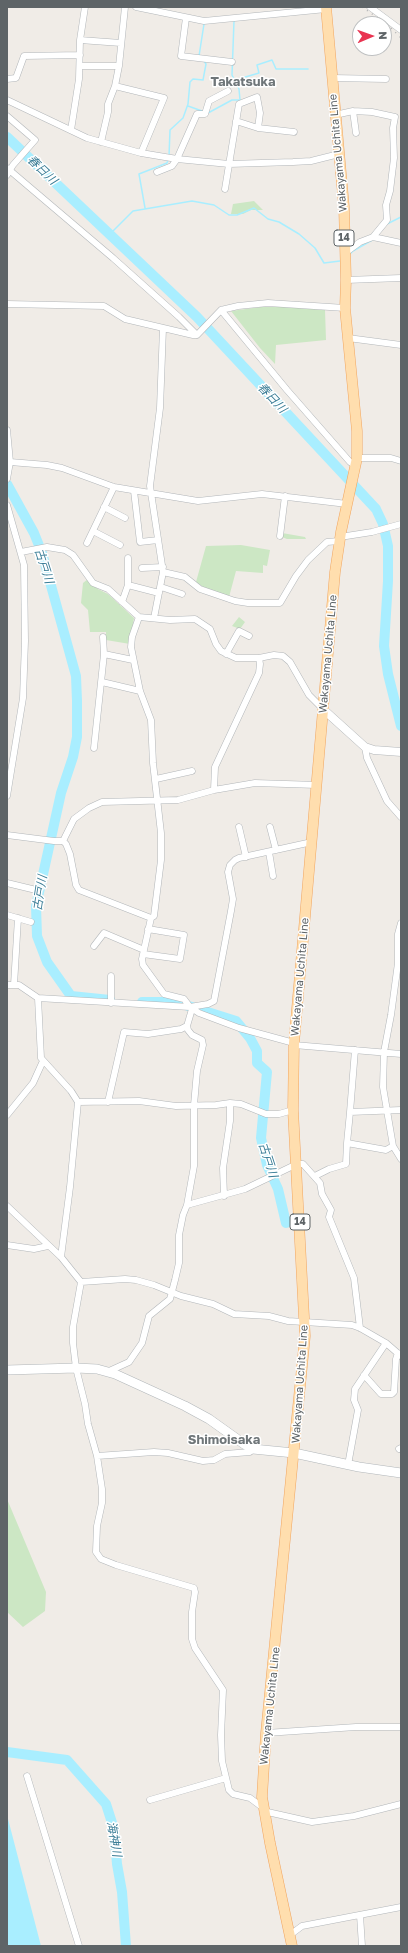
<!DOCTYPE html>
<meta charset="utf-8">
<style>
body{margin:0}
#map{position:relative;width:408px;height:1953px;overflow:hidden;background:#f0ece7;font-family:"Golos Text",sans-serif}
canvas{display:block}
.frame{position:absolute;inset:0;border:8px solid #5e6467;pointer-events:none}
.north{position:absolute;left:352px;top:16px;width:40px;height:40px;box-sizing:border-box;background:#fff;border:1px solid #bfc1c2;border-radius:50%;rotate:88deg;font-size:11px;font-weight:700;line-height:16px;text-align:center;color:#5e6467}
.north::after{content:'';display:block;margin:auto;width:14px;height:18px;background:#e93451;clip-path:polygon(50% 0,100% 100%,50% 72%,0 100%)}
</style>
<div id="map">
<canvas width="408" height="1953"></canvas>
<div class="frame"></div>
<div class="north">N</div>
</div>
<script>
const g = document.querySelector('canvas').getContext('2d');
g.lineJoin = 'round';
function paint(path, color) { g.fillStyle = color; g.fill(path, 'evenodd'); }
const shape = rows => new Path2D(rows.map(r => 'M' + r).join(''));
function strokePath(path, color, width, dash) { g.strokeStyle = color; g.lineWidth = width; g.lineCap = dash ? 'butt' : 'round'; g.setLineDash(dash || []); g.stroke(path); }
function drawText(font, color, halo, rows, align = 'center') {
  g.font = font + ' "Golos Text","Noto Sans JP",sans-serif'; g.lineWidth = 3; g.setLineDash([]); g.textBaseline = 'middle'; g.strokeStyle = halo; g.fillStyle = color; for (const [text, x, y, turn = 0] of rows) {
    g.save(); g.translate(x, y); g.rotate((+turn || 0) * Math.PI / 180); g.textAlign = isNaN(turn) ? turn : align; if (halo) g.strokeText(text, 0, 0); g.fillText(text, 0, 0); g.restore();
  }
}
const green = shape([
 [254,201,263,210,251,210,243,214,231,214,233,204],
 [261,307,285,307,325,310,326,340,276,345,275,364,260,348,231,311],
 [282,533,305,537,306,539,287,539,282,537],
 [241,545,270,550,267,566,263,565,263,573,236,571,229,597,203,587,196,582,206,546],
 [88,579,98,589,108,594,134,618,130,644,106,640,106,632,90,632,88,610,81,603,83,583],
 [239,617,245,622,240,629,232,626],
 [7,1499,46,1592,45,1611,23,1627,7,1612]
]);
const water = shape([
 [7,1814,7,1815,41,1946,7,1946]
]);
const stream = shape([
 [199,56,204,24],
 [235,80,259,73,257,65,272,60,276,69,308,69],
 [188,106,202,111],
 [208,113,232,100,240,100,239,89,232,75,234,21],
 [169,156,170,130,183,118,188,104,190,82,193,79,203,80,206,64,204,61],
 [145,208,139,174,167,163,168,160],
 [387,224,401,217],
 [110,234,133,211,192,201,214,205,229,215,237,215,254,208,268,219,279,222,299,234,315,248,324,263,340,261],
 [349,255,353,251,374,239]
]);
const river = shape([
 [7,137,197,317,376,509,383,524,388,546,388,581,384,646,388,674,401,726],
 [7,484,34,533,42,553,76,676,77,701,77,737,73,757,61,793,36,906,37,936,47,962,71,996,110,1000],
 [142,1002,176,1002,236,1021,250,1038,257,1051,257,1063,267,1072,261,1138,267,1165,278,1189,286,1223],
 [7,1752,67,1760,106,1804,114,1829,117,1864,122,1892,126,1946]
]);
const minor = shape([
 [136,7,204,21,326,9],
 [370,7,401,30],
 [186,18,181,56,232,62],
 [80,40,121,43],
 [80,66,119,66],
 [332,78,386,79],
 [7,79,16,78,24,56,80,55],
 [115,86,164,98,141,153],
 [7,100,87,138,141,153,177,159,229,164,293,162,311,161,339,154],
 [353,111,356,133],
 [335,115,353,111,372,112,395,117,393,128,394,158,390,191,386,205,387,220,373,237],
 [7,116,35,140,13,165,7,175],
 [236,121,258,128,294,132],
 [71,130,79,79,80,40,85,7],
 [101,142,108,112,108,104,115,86,119,66,125,7],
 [7,168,113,258,179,317,197,335],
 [157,172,172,166,177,159,197,114,205,114,209,101,228,91],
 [225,189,239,104,257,97,260,113,258,128],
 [345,253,360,242,373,237,401,243],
 [346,280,401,278],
 [7,304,104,306,125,319,193,335,197,335,221,310,238,306,268,303,345,308],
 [221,310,287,390,350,462,356,466],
 [348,338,401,345],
 [7,430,10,462,7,479],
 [357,458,391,458,401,461],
 [10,462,47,465,62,468,114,487,198,501,262,494,347,504],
 [134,491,140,542,158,540],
 [7,505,24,565,25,641,23,698,7,796],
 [104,507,125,518],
 [93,531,120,545],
 [280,536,285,496],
 [340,537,372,532,401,524],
 [87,543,114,487],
 [21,552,47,547,65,550,73,555,93,583,108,589,139,617,170,620,195,619,210,629,216,644,221,651,236,658,259,658,274,655,283,656,290,662,309,695,324,710],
 [142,568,163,567],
 [163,572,185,577,200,589,235,601,248,603,280,603,296,576,308,560,327,542,339,541],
 [128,585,159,593],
 [161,587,182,594],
 [122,602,128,585,128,558],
 [139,617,132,637,131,647,140,691,151,720,153,763,161,833,161,860,154,916,151,918,142,959,143,965,164,994,184,999,190,1007,199,1013,239,1028,294,1043],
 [154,618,163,572,150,486,160,408,163,328],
 [104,654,133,660],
 [226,654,239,631,249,636],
 [102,682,140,691],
 [365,747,367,758,387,801,401,817],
 [94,748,104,654,103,637],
 [156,779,192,771],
 [214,790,215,767,259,673,260,664,259,658],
 [239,827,246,857],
 [270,827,276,850],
 [7,835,54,841,63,841,74,819,89,808,102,802,178,800,214,790,255,783,317,785],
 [63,841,66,844,70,854,76,885,79,890,151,918],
 [269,852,273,876],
 [7,883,36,890],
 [7,915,31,922],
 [401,923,398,934,398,963,391,1015,384,1052,383,1087,393,1146,401,1159],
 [94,946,104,933,144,950],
 [143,954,180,959,184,935,148,929],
 [111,976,111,1003],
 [7,985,19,985,38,998,190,1007,208,1004,214,1001,231,911,233,899,228,872,230,865,235,860,239,858,312,842],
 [14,985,18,918],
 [38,998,41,1058,71,1091,78,1102,139,1101,176,1106,216,1105,230,1103,241,1104,266,1114,279,1114,293,1110],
 [294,1045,401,1054],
 [108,1102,124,1032,148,1034,181,1029,187,1026],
 [350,1112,355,1050],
 [7,1115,33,1083,43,1061],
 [347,1143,350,1112,401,1110],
 [315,1176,329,1169,346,1164,347,1143,386,1150,393,1146],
 [224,1196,223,1168,230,1121,230,1103],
 [187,1205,245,1189,297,1164,303,1164,320,1183,322,1194,331,1210,329,1217,354,1278,360,1328],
 [7,1206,61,1257,81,1282,73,1327,73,1343,76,1368,85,1404,88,1424,97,1456,102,1489,102,1503,97,1526,96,1552,101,1559,116,1565,194,1588,195,1592,192,1612,192,1639,195,1648,223,1690,221,1735,222,1761,229,1790,233,1794,250,1798,262,1807],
 [7,1245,34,1249,48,1246],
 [61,1257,70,1187,78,1102],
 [81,1282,125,1279,136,1280,154,1285,181,1296,213,1304,234,1314,269,1316,288,1321,352,1325,360,1328,386,1343,401,1356],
 [107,1372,129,1362,142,1343,149,1316,170,1299,175,1280,179,1263,179,1235,183,1215,187,1205,194,1166,194,1105,197,1071,203,1045,202,1040,192,1035,188,1030,187,1026,192,1009],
 [364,1375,381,1394,392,1394,394,1392,396,1359,398,1353],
 [399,1449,401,1448],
 [97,1456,154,1452,168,1453,203,1461,214,1460,225,1454,250,1452,253,1449],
 [348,1465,358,1410,354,1400,355,1389,386,1343],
 [266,1733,356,1727,401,1727],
 [27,1776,79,1946],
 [150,1800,226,1778],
 [263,1811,312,1822,354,1816,401,1804],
 [360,1915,362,1946],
 [290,1935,302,1926,401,1907]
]);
const tertiary = shape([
 [324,710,365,747,374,750,401,752]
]);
const secondary = shape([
 [7,1370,76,1368,97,1369,115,1374,185,1406,209,1419,244,1444,253,1449,294,1453,359,1467,401,1473]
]);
const primary = shape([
 [292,1946,270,1843,262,1797,266,1733,305,1336,293,1110,294,1043,335,572,341,532,357,458,357,431,345,308,346,280,344,207,326,7]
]);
const rail = shape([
 [362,7,388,25,401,38]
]);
const shields = [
 [344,238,20],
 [300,1222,20]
];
const shieldNames = [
 ["14",344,238],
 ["14",300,1222]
];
const streetNames = [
 ["Wakayama Uchita Line",338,153,-95],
 ["Wakayama Uchita Line",328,654,-85],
 ["Wakayama Uchita Line",300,977,-85],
 ["Wakayama Uchita Line",300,1384,-86],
 ["Wakayama Uchita Line",270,1706,-84]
];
const waterNames = [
 ["春日川",42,170,44],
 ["春日川",272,398,47],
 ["古戸川",44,566,72],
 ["古戸川",40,893,-81],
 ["古戸川",268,1160,72],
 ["海神川",114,1839,80]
];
const quarterNames = [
 ["Takatsuka",243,82],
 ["Shimoisaka",224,1440]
];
paint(green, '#cce7c4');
paint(water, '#a9eeff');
strokePath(stream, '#a9eeff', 1.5);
strokePath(river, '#a9eeff', 10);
strokePath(minor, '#b2b6b9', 7);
strokePath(tertiary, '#b2b6b9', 9);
strokePath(secondary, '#b1b6b9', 10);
strokePath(primary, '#f1a55f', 11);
strokePath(minor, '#fff', 6);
strokePath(tertiary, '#fff', 8);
strokePath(secondary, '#fff', 9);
strokePath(primary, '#ffdeae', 10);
strokePath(rail, '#b3b4b5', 1.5, [1, 5]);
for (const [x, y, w] of shields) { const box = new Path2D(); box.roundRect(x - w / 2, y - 8, w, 16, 3); g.fillStyle = '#fff'; g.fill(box); strokePath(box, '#5e6467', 1); }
drawText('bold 10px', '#5e6467', null, shieldNames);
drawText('11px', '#5e6467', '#fff', streetNames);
drawText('italic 12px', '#3b7e97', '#fff', waterNames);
drawText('bold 13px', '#6f7679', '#fff', quarterNames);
</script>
